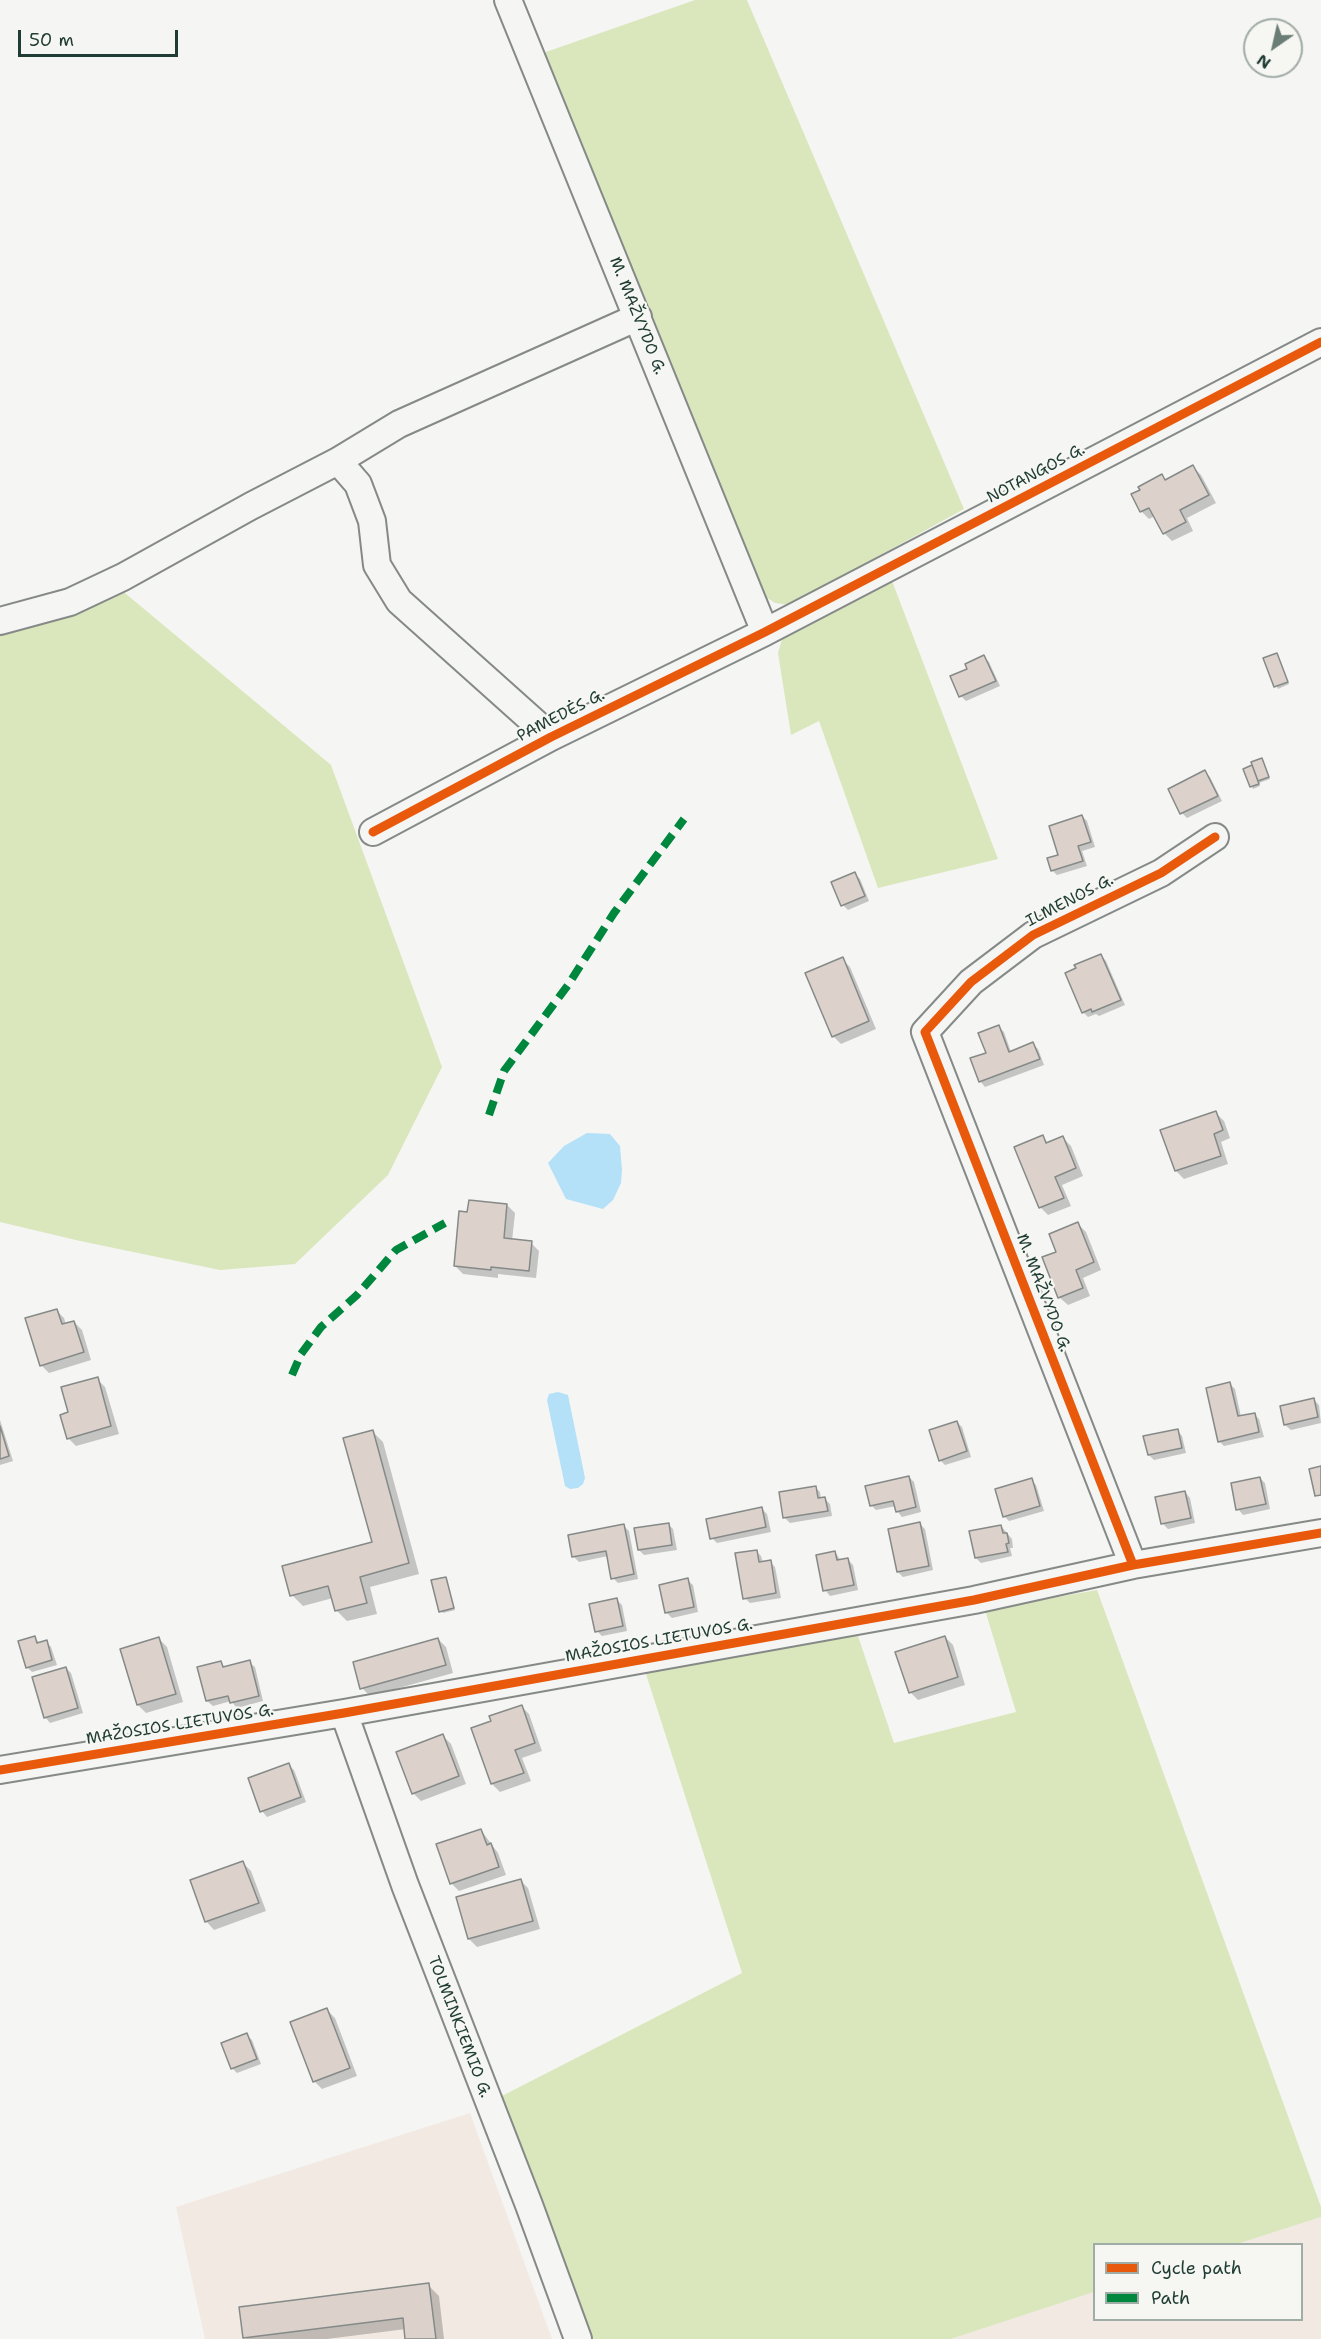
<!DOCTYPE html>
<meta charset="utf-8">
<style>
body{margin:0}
#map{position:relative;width:1321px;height:2339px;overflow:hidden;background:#f5f5f3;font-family:"Shantell Sans",sans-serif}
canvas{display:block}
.legend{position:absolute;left:1093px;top:2243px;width:210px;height:78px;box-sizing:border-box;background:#f6f6f2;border:2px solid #a0aca6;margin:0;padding:8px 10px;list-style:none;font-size:18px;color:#1f3d34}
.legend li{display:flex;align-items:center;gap:12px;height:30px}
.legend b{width:30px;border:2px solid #a0aca6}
.north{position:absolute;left:1243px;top:18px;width:60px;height:60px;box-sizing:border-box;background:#f6f6f2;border:2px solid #a0aca6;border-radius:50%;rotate:214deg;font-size:16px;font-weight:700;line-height:24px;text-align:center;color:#1f3d34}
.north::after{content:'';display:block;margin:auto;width:21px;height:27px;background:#6a7d77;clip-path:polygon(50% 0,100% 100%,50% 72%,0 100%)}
.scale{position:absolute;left:18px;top:30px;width:160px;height:27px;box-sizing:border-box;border:3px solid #1f3d34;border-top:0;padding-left:8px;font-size:18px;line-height:21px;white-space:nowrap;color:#1f3d34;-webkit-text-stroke:4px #f6f6f2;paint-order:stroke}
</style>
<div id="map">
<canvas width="1321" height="2339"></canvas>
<ul class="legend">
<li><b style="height:8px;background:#e8590c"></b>Cycle path</li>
<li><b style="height:8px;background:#00873e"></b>Path</li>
</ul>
<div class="north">N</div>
<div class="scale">50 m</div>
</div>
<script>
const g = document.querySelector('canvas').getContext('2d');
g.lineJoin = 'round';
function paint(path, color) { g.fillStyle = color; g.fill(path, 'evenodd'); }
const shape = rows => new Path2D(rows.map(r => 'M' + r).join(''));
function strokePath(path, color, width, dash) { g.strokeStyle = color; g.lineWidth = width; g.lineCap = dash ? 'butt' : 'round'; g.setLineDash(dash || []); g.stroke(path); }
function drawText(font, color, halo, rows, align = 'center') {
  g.font = font + ' "Shantell Sans",sans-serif'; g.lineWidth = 4.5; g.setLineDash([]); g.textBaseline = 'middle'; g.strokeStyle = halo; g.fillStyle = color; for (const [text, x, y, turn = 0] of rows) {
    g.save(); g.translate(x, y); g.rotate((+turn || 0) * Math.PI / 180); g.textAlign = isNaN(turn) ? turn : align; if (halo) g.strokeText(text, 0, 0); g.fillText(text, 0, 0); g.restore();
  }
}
const built = shape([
 [470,2113,552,2339,205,2339,176,2207],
 [1321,2217,1321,2339,951,2339,1094,2292,1094,2320,1302,2320,1302,2244,1237,2244]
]);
const green = shape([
 [695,0,747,0,964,509,790,605,775,603,758,592,543,53],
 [889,573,998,859,878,888,819,721,791,735,778,653,783,636],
 [119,588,331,765,442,1067,388,1175,295,1264,220,1270,80,1241,0,1222,0,623],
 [1097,1590,1321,2207,1321,2217,1237,2244,1094,2244,1094,2292,951,2339,588,2339,500,2097,742,1973,645,1671,857,1633,894,1743,1016,1712,985,1610]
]);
const water = shape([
 [587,1133,610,1134,620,1146,622,1170,621,1183,613,1200,603,1209,566,1199,548,1163,564,1146],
 [558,1392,568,1395,585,1478,583,1484,578,1488,570,1489,565,1486,547,1400,549,1394]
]);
const shadow = shape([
 [1193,467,1201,475,1216,503,1187,518,1193,531,1172,541,1164,533,1155,516,1149,519,1141,511,1142,490,1162,476,1166,481],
 [1277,655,1289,684,1278,689,1265,659],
 [984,657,989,662,1000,686,966,701,961,696,969,670],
 [1262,760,1270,779,1259,783,1260,786,1253,789,1245,770,1254,766],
 [1205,772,1210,777,1222,801,1187,818,1182,813],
 [1082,816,1087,821,1095,847,1082,851,1087,866,1057,875,1052,870],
 [855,874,860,879,869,901,848,910,843,905],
 [1101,955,1106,961,1125,1005,1099,1016,1096,1014,1088,1017,1083,1012,1078,969],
 [842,959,850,967,876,1029,841,1044,833,1036],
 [999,1027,1004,1032,1011,1052,1033,1044,1038,1049,1044,1065,985,1087,980,1081,988,1053],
 [1216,1113,1224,1121,1230,1138,1221,1142,1228,1164,1184,1179,1176,1171],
 [1042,1136,1049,1144,1063,1138,1071,1146,1083,1176,1062,1185,1071,1206,1048,1215,1040,1207],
 [507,1205,515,1213,512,1241,531,1243,539,1251,536,1278,498,1274,498,1278,463,1274,455,1266,469,1214],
 [1078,1224,1086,1232,1101,1270,1083,1278,1090,1296,1068,1305,1059,1297,1058,1253],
 [56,1310,64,1318,66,1325,74,1322,82,1330,91,1360,49,1373,41,1365],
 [97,1379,105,1387,119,1434,76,1446,68,1438,70,1413],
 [1230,1384,1235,1389,1241,1417,1254,1414,1259,1419,1264,1437,1224,1446,1219,1441],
 [1314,1400,1319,1405,1321,1423,1291,1430,1285,1425],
 [0,1420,13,1461,0,1465],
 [957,1422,962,1427,971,1457,945,1465,940,1460],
 [1177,1430,1182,1436,1186,1453,1154,1460,1149,1455],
 [372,1431,383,1442,419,1574,370,1587,377,1614,347,1621,336,1610,333,1598,303,1606,292,1595,374,1543],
 [909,1477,914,1482,921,1512,902,1517,897,1511,896,1506,876,1510,871,1505],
 [1260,1478,1265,1483,1270,1509,1243,1515,1238,1509],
 [1031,1480,1036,1485,1044,1511,1009,1521,1004,1516],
 [815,1487,820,1492,821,1499,825,1499,830,1504,832,1516,790,1523,785,1518],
 [1185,1492,1190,1498,1195,1523,1168,1529,1163,1524],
 [762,1509,767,1514,771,1532,717,1543,712,1538],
 [668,1524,673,1529,677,1550,644,1555,639,1550],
 [920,1524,925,1529,933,1570,903,1577,898,1572],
 [624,1526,629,1531,638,1579,618,1583,613,1578,608,1556,579,1562,574,1557,570,1536],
 [1001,1526,1012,1539,1013,1548,1010,1548,1012,1556,981,1563,976,1558],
 [756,1551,761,1556,763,1563,770,1562,775,1567,781,1598,750,1603,745,1598],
 [835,1552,841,1561,848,1560,853,1565,858,1590,830,1596,825,1590],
 [445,1578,455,1610,443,1613,441,1611],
 [687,1580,693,1585,698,1612,672,1618,666,1612],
 [617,1600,622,1605,627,1631,602,1636,597,1631],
 [945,1637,953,1645,965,1685,918,1700,910,1692],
 [34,1638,40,1643,46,1642,51,1647,57,1665,32,1672,27,1667],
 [159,1639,167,1647,183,1702,146,1713,138,1705],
 [438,1639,446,1647,453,1673,370,1696,362,1688],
 [249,1662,255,1667,263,1701,237,1708,231,1701,213,1706,207,1701,221,1663,226,1668],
 [66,1668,71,1673,83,1713,50,1723,45,1717],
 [521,1706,529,1714,542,1751,522,1758,531,1781,500,1792,492,1784,493,1722],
 [443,1736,451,1744,466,1784,421,1801,413,1793],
 [288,1765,294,1770,306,1802,267,1817,262,1811,250,1779],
 [481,1830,498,1853,506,1875,459,1891,451,1883],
 [243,1863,251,1871,266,1911,214,1930,206,1921],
 [520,1880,528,1888,540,1929,477,1947,469,1939,458,1898],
 [327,2010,335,2018,357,2076,322,2089,314,2081],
 [247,2035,252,2040,261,2064,237,2073,232,2068],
 [428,2285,439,2296,444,2339,407,2339,406,2329,327,2339,247,2339,245,2337]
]);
const building = shape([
 [1193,465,1209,495,1180,510,1186,522,1163,534,1149,508,1140,512,1131,494,1140,490,1138,487,1162,474,1165,480,1193,465],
 [1277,653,1288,682,1274,687,1263,658,1277,653],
 [984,655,996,681,959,697,950,676,967,669,965,664,984,655],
 [1262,758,1269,777,1258,781,1251,762,1262,758],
 [1252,765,1259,784,1250,787,1243,769,1252,765],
 [1205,770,1218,796,1180,814,1168,789,1205,770],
 [1082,815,1091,842,1078,846,1083,861,1051,871,1047,858,1058,855,1049,826,1082,815],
 [855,872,865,896,841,906,831,882,855,872],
 [1101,954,1121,1000,1092,1012,1091,1009,1082,1013,1065,973,1076,968,1074,965,1101,954],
 [843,957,869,1021,832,1037,805,973,843,957],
 [999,1025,1009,1052,1033,1042,1040,1059,979,1082,970,1058,986,1053,978,1033,999,1025],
 [1216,1111,1223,1130,1214,1134,1221,1156,1175,1171,1160,1130,1216,1111],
 [1043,1135,1046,1143,1063,1136,1076,1168,1055,1177,1064,1198,1039,1208,1014,1147,1043,1135],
 [469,1200,507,1204,504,1238,532,1241,529,1271,491,1267,491,1270,454,1266,459,1211,467,1212,469,1200],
 [1078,1222,1094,1262,1076,1270,1083,1288,1058,1298,1042,1257,1056,1252,1049,1234,1078,1222],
 [57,1309,62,1324,74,1321,84,1352,40,1366,25,1318,57,1309],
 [98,1377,111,1426,67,1439,60,1415,68,1412,61,1387,98,1377],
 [1230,1382,1238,1416,1255,1413,1259,1432,1218,1442,1206,1388,1230,1382],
 [1314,1398,1318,1417,1284,1425,1280,1406,1314,1398],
 [957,1421,967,1451,939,1461,929,1430,957,1421],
 [0,1426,9,1456,0,1459,0,1426],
 [1178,1429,1182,1448,1148,1455,1143,1436,1178,1429],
 [373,1430,409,1563,360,1577,367,1603,335,1611,328,1586,290,1596,282,1566,372,1542,343,1438,373,1430],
 [1321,1466,1321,1495,1315,1496,1309,1469,1321,1466],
 [909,1476,916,1507,896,1512,893,1501,870,1506,865,1486,909,1476],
 [1260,1477,1266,1504,1236,1510,1231,1483,1260,1477],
 [1032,1478,1040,1506,1003,1517,995,1489,1032,1478],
 [816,1486,818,1498,825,1497,828,1511,783,1518,779,1492,816,1486],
 [1185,1491,1191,1518,1161,1524,1155,1497,1185,1491],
 [762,1507,766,1527,710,1539,706,1519,762,1507],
 [920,1522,929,1566,897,1572,888,1529,920,1522],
 [669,1523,672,1545,638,1550,634,1528,669,1523],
 [624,1524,634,1574,611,1579,606,1551,572,1557,568,1535,624,1524],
 [1001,1525,1003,1533,1007,1533,1009,1543,1006,1544,1008,1552,975,1558,969,1531,1001,1525],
 [757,1550,759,1562,771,1560,776,1593,743,1599,735,1553,757,1550],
 [835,1551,837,1560,848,1558,854,1585,823,1591,816,1555,835,1551],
 [446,1577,454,1608,439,1612,431,1580,446,1577],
 [688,1578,694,1607,665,1613,659,1585,688,1578],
 [617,1598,623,1626,595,1632,589,1604,617,1598],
 [35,1636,37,1643,47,1640,52,1660,26,1668,18,1641,35,1636],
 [945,1636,958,1677,909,1693,895,1652,945,1636],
 [159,1637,176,1694,137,1705,120,1649,159,1637],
 [438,1638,446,1665,360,1689,353,1662,438,1638],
 [250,1660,259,1696,230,1703,228,1696,206,1701,197,1667,221,1661,223,1667,250,1660],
 [66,1667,78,1708,44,1718,32,1677,66,1667],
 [522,1705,535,1743,515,1750,524,1773,491,1784,471,1728,491,1721,489,1716,522,1705],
 [443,1734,459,1776,412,1794,396,1752,443,1734],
 [289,1763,301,1797,260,1812,248,1778,289,1763],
 [481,1829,487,1845,491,1843,499,1867,450,1884,436,1844,481,1829],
 [243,1861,259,1903,205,1922,190,1880,243,1861],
 [521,1879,533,1921,468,1939,456,1897,521,1879],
 [327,2008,350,2068,313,2082,290,2022,327,2008],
 [247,2033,257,2059,231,2069,221,2043,247,2033],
 [429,2283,436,2339,405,2339,403,2318,243,2338,239,2307,429,2283]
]);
const minor = shape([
 [508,0,765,632],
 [338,461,399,424,638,317],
 [0,621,70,602,123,577,251,506,338,461,358,484,372,521,377,565,399,601,551,737],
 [373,832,551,737,765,632,1321,342],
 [1133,1565,925,1032,971,982,1033,935,1161,873,1215,837],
 [344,1713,405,1885,529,2205,578,2339],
 [0,1770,344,1713,974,1600,1133,1565,1321,1533]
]);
const quiet = shape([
 [489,1115,504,1071,568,985,614,913,684,819],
 [292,1375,301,1354,321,1327,357,1295,396,1250,445,1223]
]);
const cycleway = shape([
 [373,832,551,737,765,632,1321,342],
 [1133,1565,925,1032,971,982,1033,935,1161,873,1215,837],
 [0,1770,344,1713,974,1600,1133,1565,1321,1533]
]);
const streetNames = [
 ["M. MAŽVYDO G.",637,316,68],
 ["NOTANGOS G.",1036,474,-28],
 ["PAMEDĖS G.",561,716,-27],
 ["ILMENOS G.",1070,901,-27],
 ["M. MAŽVYDO G.",1043,1293,69],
 ["MAŽOSIOS LIETUVOS G.",659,1641,-10],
 ["MAŽOSIOS LIETUVOS G.",180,1725,-9],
 ["TOLMINKIEMIO G.",459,2027,69]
];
paint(built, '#f2e9e2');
paint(green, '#dae7bd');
paint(water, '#b4e1f8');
paint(shadow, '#0003');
paint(building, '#dcd2cb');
strokePath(building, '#858a88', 1.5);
strokePath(minor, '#858a88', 30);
strokePath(minor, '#f5f5f3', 26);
strokePath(quiet, '#00873e', 8, [15, 8]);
strokePath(cycleway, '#e8590c', 9);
drawText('16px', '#1f3d34', '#f6f6f2', streetNames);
</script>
